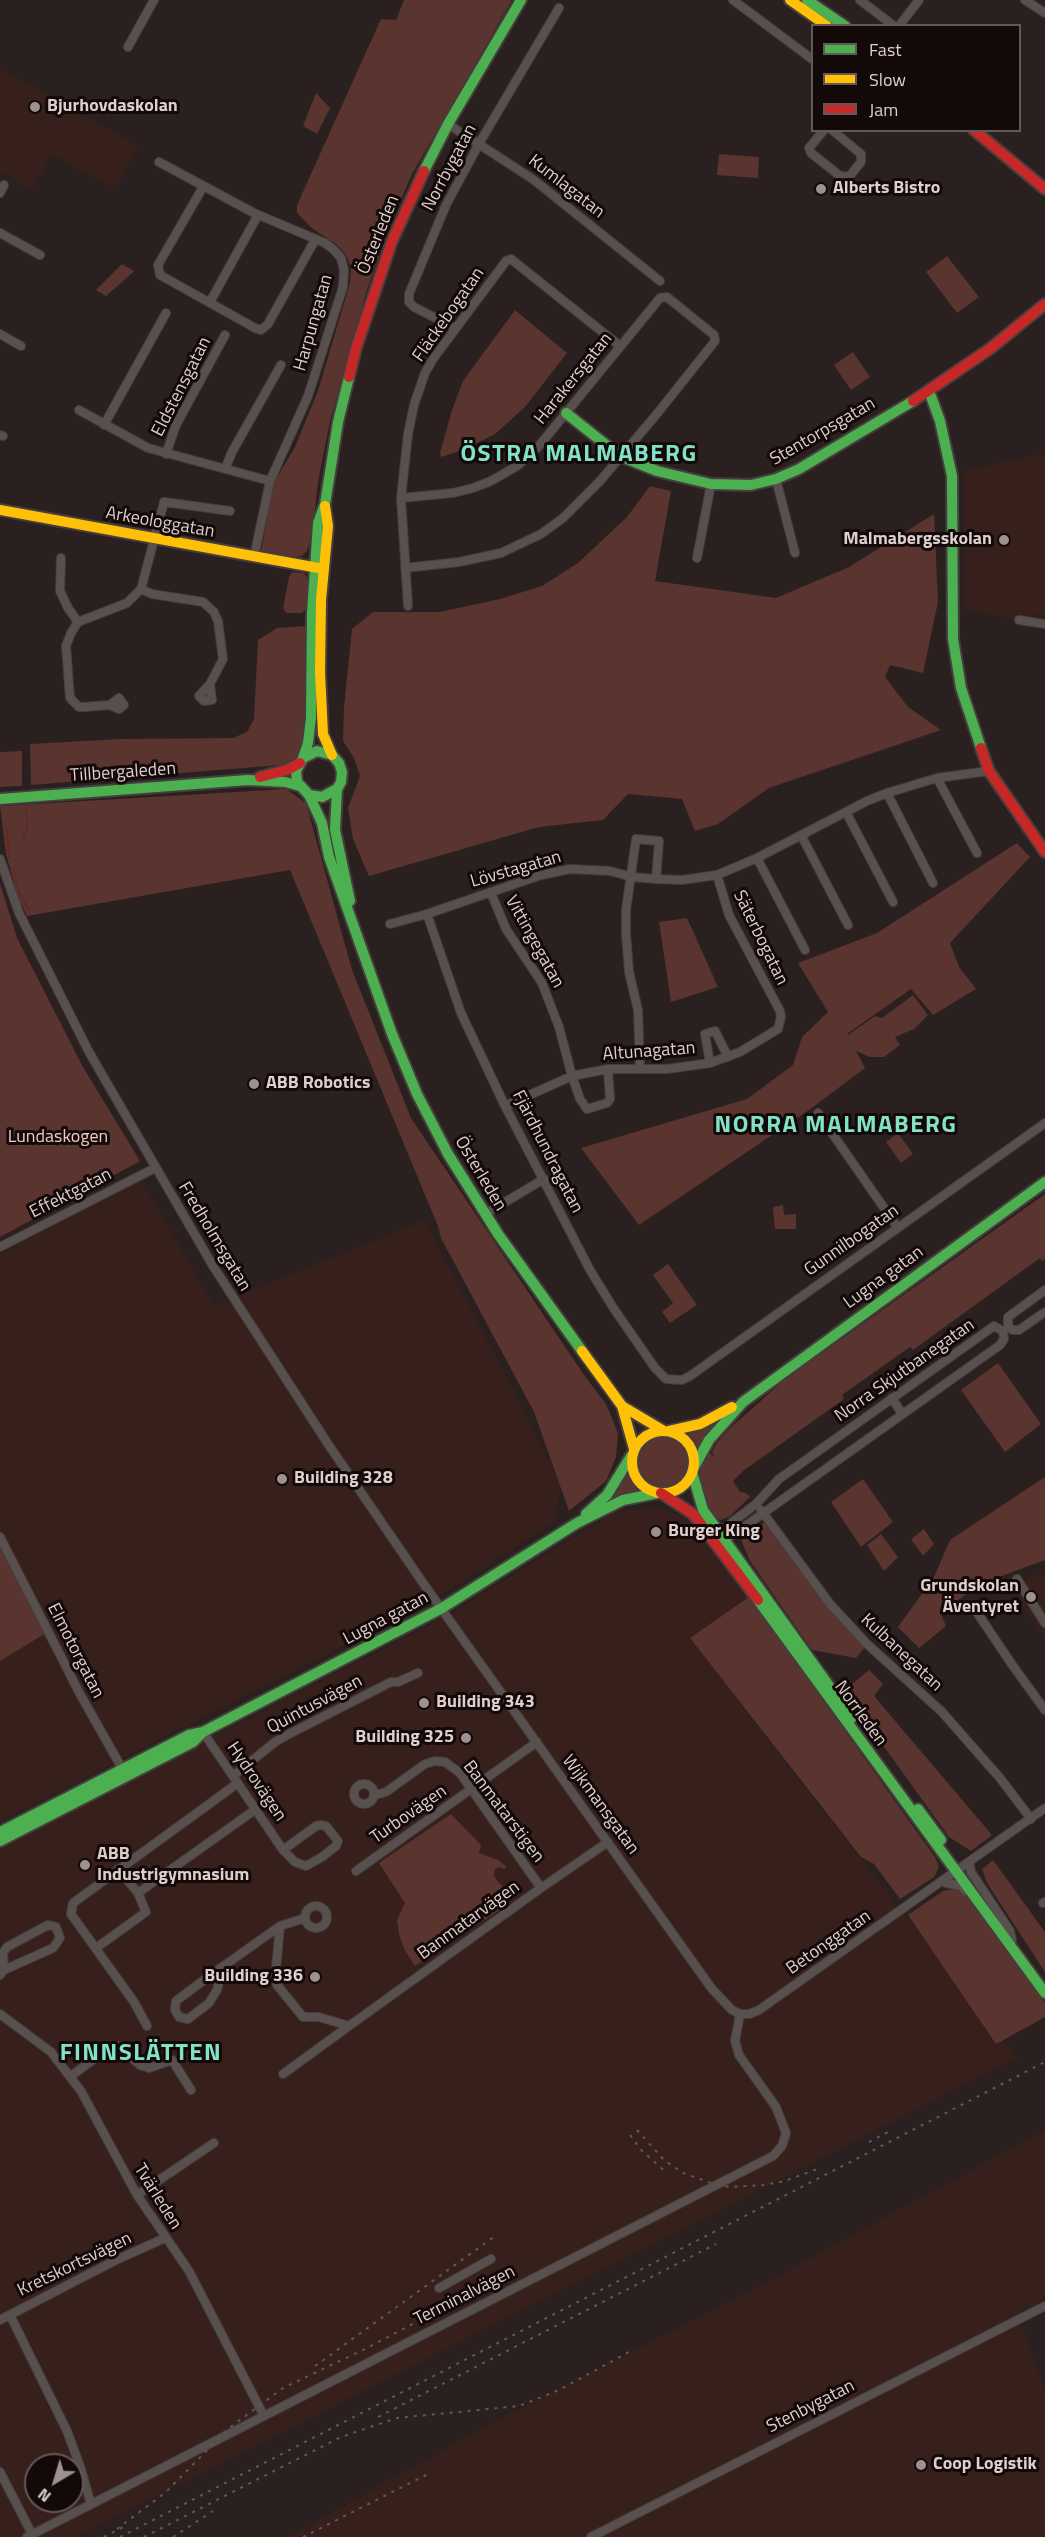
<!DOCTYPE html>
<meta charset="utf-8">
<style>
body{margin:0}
#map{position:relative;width:1045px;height:2537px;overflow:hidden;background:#2a201f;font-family:"Titillium Web",sans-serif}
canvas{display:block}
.legend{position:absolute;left:811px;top:24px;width:210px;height:108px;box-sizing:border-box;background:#120908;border:2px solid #635857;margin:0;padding:8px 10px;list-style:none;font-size:18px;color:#ddcfcd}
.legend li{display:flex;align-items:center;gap:12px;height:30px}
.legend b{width:30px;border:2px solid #635857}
.north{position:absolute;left:24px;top:2453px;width:60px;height:60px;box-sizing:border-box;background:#120908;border:2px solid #635857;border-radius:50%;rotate:218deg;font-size:16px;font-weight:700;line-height:24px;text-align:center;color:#ddcfcd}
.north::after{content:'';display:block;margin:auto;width:21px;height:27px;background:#9e9290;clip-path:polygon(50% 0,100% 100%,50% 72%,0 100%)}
</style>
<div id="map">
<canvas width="1045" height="2537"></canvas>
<ul class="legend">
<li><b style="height:8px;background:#4caf50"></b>Fast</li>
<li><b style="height:8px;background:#ffc107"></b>Slow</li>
<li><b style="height:8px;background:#c62828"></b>Jam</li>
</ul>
<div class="north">N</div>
</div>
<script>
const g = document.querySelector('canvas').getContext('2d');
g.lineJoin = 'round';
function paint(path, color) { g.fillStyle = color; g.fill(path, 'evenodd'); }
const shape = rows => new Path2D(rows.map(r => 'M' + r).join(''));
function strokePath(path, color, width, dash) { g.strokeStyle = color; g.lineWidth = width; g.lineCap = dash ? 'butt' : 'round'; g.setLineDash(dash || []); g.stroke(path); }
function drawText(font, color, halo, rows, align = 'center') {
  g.font = font + ' "Titillium Web",sans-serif'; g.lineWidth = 6; g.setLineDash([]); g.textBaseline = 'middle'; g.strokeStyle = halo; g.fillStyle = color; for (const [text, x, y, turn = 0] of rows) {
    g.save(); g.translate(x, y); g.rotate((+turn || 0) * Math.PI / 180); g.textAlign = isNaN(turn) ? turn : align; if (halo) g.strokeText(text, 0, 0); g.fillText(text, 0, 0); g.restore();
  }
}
const built = shape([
 [0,68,138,146,114,189,52,154,32,190,0,172],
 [1045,453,1045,616,1033,614,1022,622,963,608,964,471],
 [141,1180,214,1306,425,1220,560,1482,556,1521,435,1599,0,1821,0,1254],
 [652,1506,685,1517,749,1597,691,1638,785,1763,1018,2058,76,2537,0,2537,0,1847,447,1616,612,1514],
 [36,2465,72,2465,72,2501,36,2501],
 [1045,1573,1045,1638,1023,1607,1011,1586],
 [1045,2130,1045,2298,1017,2314,1045,2389,1045,2537,289,2537,491,2423,738,2298]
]);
const green = shape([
 [404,0,512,0,411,176,387,233,367,290,330,421,318,482,312,536,307,551,302,556,292,557,261,552,273,484,295,447,318,391,350,283,351,267,346,255,336,244,313,229,297,213,297,205,381,19,396,20],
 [316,93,330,108,317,134,303,126],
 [719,154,759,157,758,178,717,175],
 [947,256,979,297,957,313,926,272],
 [122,264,134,271,130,275,106,296,96,290],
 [515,310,567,353,525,407,495,434,463,450,441,457,440,453,452,410,463,381],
 [853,352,870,377,851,390,834,365],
 [650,486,671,491,655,581,776,598,849,567,934,514,938,602,923,673,890,665,885,677,908,707,941,730,769,788,718,824,695,831,682,799,628,794,603,820,539,827,369,876,353,839,348,808,360,776,354,758,343,741,344,707,352,629,373,612,440,612,500,599,542,586,578,563,627,517],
 [292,572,304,573,310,582,306,609,302,613,287,613,283,609,289,577],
 [305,626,306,742,294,764,31,785,30,744,121,739,233,738,247,732,254,719,258,640,277,628],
 [22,751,22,786,0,787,0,752],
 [286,789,306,803,352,970,411,1118,584,1375,606,1404,618,1433,616,1457,606,1481,569,1511,534,1412,441,1238,438,1226,290,870,27,916,18,897,6,854,0,806],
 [1017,843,1030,857,950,943,959,967,976,989,933,1015,911,989,847,1034,848,1035,875,1016,882,1018,913,995,928,1015,914,1029,895,1037,900,1045,884,1057,870,1057,856,1051,865,1068,809,1110,639,1225,581,1148,747,1099,793,1065,802,1037,828,1012,798,963,877,933],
 [0,883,17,938,83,1067,140,1161,0,1237],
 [687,918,718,987,671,1002,659,922],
 [898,1133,913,1154,901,1163,886,1142],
 [1045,1194,1045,1259,1042,1261,1040,1258,913,1350,910,1347,842,1395,844,1399,743,1471,733,1481,740,1492,746,1493,750,1497,729,1517,720,1520,711,1514,702,1500,698,1483,699,1470,707,1451,715,1457,712,1452,716,1444,729,1429,783,1381],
 [783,1205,784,1215,796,1214,796,1229,775,1229,773,1207],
 [668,1264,697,1305,670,1323,662,1312,673,1303,653,1275],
 [998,1363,1041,1424,1005,1452,961,1390],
 [715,1423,696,1450,685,1434],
 '634 1462a27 27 0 1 1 54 0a27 27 0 1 1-54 0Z',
 [627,1473,638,1491,611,1497],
 [1045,1477,1045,1560,983,1583,940,1612,946,1626,919,1648,898,1627,934,1577,950,1540],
 [863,1479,893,1522,861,1547,831,1502],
 [766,1521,865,1647,856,1658,812,1650,750,1561,741,1540],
 [924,1529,934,1544,923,1556,911,1539],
 [881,1534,898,1557,884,1571,867,1545],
 [0,1542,46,1633,0,1661],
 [749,1597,935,1857,939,1867,934,1877,900,1899,874,1864,861,1857,690,1638],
 [869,1670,883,1684,874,1696,992,1835,971,1851,949,1837,844,1691],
 [451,1814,481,1845,479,1853,498,1860,507,1867,504,1869,499,1867,495,1869,494,1875,497,1881,506,1889,508,1898,501,1909,415,1966,404,1949,399,1934,397,1920,405,1903,379,1863],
 [993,1860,1045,1932,1045,1972,987,1883,982,1869],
 [955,1889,966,1896,1045,2002,1045,2017,996,2044,908,1915,943,1891]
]);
const stream = shape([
 [7,829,9,857],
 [23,840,28,825,26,810],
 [13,868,19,891,28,910]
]);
const street = shape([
 [733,0,812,59],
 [860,0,894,26],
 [1025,0,1045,13],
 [899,26,919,0],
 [128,47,154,0],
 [448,124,534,180,660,281],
 [824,130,809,148,811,153,840,176,849,177,861,162,861,154,832,130],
 [159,162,254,213,325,243,333,249,341,258,344,270,343,287,308,396,270,481,254,557],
 [203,187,158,265,160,275,255,328,261,330,268,324,315,240],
 [0,193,4,185],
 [0,233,40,255],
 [210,302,258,215],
 [455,328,414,307,409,302,409,294,446,205,480,142,559,8],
 [0,334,21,346],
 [79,410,148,448,270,481],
 [104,425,166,313],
 [0,435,3,436],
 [166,454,176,425,225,335],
 [225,469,232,452,281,365],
 [776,479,795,553],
 [401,498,453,493,473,488,491,481,517,466,538,447,566,413,660,298,667,297,714,335,715,341,656,415,600,481,563,518,541,534,501,553,459,562,405,568],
 [61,558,60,591,68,608,78,622],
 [697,558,711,484],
 [141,589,152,594,203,602,214,612,218,621,223,659,210,684,212,700,204,701,199,696,210,684],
 [408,606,401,498,408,434,414,405,425,373,433,359,506,261,511,259,620,346],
 [1019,620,1045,624],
 [110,705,119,709,124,705,119,698,110,705,84,707,79,707,70,698,66,646,71,633,78,622,127,603,141,589,164,502,230,511],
 [937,778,977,853],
 [887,793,933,883],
 [846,812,893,902],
 [801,835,848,925],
 [757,858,805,950],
 [0,859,19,913,89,1052,213,1266,328,1444,423,1583,712,1989,732,2010,740,2014,749,2014,759,2010,1045,1808],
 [491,893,506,929,542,983,559,1027,572,1076,580,1099,587,1109,607,1103,610,1099,608,1069],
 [427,914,461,1013,505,1106,590,1270,614,1309,655,1368,666,1379,682,1380,690,1376,1045,1123],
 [390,924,427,914,541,875,570,869,610,871,632,877,656,879,682,880,717,875,757,858,867,801,887,793,937,778,989,771],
 [710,1063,705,1034,715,1031,728,1057],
 [640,1068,638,1010,629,972,626,934,626,910,636,839,659,841,656,879],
 [505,1106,572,1076,608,1069,667,1069,710,1063,740,1052,778,1029,781,1017,780,1011,729,915,717,875],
 [818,1113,898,1228],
 [485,1214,544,1179],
 [0,1247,155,1168],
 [1045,1290,1008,1317,1008,1327,1013,1330,1019,1330,1045,1312],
 [994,1326,1003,1331,1004,1339,1000,1345,724,1541,715,1541,718,1533,756,1504,779,1479,994,1326],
 [892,1398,902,1414],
 [761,1510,830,1604,866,1643,942,1712,1000,1778,1031,1819],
 [0,1537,80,1694,124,1772],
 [1017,1579,1045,1623],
 [974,1608,1013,1666,1045,1710],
 [203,1732,283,1850,316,1826,321,1825,326,1826,338,1841,336,1846,322,1857,306,1866,295,1862,283,1850],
 [233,1776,275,1742,289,1734,391,1682,398,1682,418,1673],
 '354 1794a10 10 0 1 1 20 0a10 10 0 1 1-20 0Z',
 [375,1795,386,1792,425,1764,435,1761,445,1762,460,1773,541,1888],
 [969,1862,971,1872,1010,1931,1012,1940],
 [356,1871,537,1742],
 [946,1883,961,1886,965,1891],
 [138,1893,256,1809],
 [1043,1903,1045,1902],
 '305 1917a11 11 0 1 1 22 0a11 11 0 1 1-22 0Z',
 [280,1926,275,1979,277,1985,303,2017,319,2017,349,2026,541,1888,608,1842],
 [96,1948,146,1912,138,1893,118,1869],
 [227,1964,222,1970,217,1990,209,2003,188,2019,179,2017,175,2010,176,2001,208,1977,280,1926,305,1918],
 [0,1975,4,1970,53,1948,60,1938,56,1927,48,1925,7,1947,3,1953,4,1970],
 [0,2014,51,2052,81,2091,137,2195,189,2271,264,2416],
 [147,2026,134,2002,71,1914,73,1903,238,1783],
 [283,2074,349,2026],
 [71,2076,105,2051,118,2046,140,2065,149,2068,172,2060,191,2090],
 [137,2195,214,2143],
 [439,2288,491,2259],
 [10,2315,67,2431,80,2466,91,2504],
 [0,2320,116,2260,165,2238],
 [0,2472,32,2534],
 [27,2537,773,2156,782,2146,786,2133,776,2107,739,2055,735,2041,740,2014],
 [591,2537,1045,2306]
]);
const fast = shape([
 [807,0,845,26],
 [424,171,448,124,521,0],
 [929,391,940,421,952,476,953,639,961,688,981,748],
 [566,413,620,456,657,471,711,484,751,485,776,479,799,469,913,401],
 [303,758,308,743,311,718,312,613,318,523,325,504,338,422,349,377],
 [337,789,335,830,350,901],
 [309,795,322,797,337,789,341,782,342,772,339,763,332,755,317,751,303,758,296,771,297,782,309,795,322,823,329,857,392,1034,417,1094,448,1154,498,1234,582,1351],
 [0,799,248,780,285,782,300,786],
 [693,1469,709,1440,743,1402,1045,1182],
 [692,1472,703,1510,852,1718],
 [586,1514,607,1495,631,1456],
 [758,1600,1045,1993],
 [918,1809,941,1840],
 [0,1832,189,1735,203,1732],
 [0,1841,193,1742,203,1732,442,1608,577,1523,623,1500,658,1493]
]);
const slow = shape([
 [790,0,827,26],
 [325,506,328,526,321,600,320,672,323,734,332,755],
 [0,510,324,569],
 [582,1351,622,1406,664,1431],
 [622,1406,634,1449],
 '632 1462a31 31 0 1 1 62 0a31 31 0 1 1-62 0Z',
 [669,1431,700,1424,732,1407]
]);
const jam = shape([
 [974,130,1045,189],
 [349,377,356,348,392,241,424,171],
 [913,401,991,348,1045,304],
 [981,748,989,771,1045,852],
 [260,777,287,770,300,763],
 [661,1493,693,1514,758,1600]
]);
const rail = shape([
 [637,2130,664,2160,683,2173,717,2185,730,2187,764,2185,785,2181,820,2168],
 [630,2135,642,2151,667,2173],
 [869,2142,890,2131],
 [315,2366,495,2236],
 [378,2417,716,2244],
 [117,2529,166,2492,228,2429,283,2388,367,2348,490,2283],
 [104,2537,125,2526],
 [120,2537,1045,2062],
 [144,2537,341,2437,397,2418,519,2406,559,2390,629,2352],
 [173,2537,213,2511],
 [303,2537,428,2474]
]);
const markers = [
 [35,107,6,"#9e9290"],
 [821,189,6,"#9e9290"],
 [1004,540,6,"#9e9290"],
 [254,1084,6,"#9e9290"],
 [282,1479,6,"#9e9290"],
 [656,1532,6,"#9e9290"],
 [1031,1597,6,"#9e9290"],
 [424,1703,6,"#9e9290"],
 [466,1738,6,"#9e9290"],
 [85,1865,6,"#9e9290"],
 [315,1977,6,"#9e9290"],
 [921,2465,6,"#9e9290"]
];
const poiNames = [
 ["Bjurhovdaskolan",47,107],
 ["Alberts Bistro",833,189],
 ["Malmabergsskolan",992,540,"right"],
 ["ABB Robotics",266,1084],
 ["Building 328",294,1479],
 ["Burger King",668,1532],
 ["Grundskolan",1019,1587,"right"],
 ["Äventyret",1019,1608,"right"],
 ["Building 343",436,1703],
 ["Building 325",454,1738,"right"],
 ["ABB",97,1855],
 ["Industrigymnasium",97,1876],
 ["Building 336",303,1977,"right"],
 ["Coop Logistik",933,2465]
];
const streetNames = [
 ["Norrbygatan",450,168,-62],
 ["Kumlagatan",566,187,38],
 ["Österleden",379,235,-68],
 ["Fläckebogatan",449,315,-55],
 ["Harpungatan",314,323,-74],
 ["Harakersgatan",574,379,-51],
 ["Eldstensgatan",182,387,-63],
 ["Stentorpsgatan",823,432,-30],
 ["Arkeologgatan",160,523,10],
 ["Tillbergaleden",123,773,-4],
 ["Lövstagatan",516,870,-16],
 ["Säterbogatan",760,938,64],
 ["Vittingegatan",534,942,61],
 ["Altunagatan",649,1052,-4],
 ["Fjärdhundragatan",547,1152,63],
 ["Österleden",480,1174,59],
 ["Effektgatan",71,1194,-27],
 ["Fredholmsgatan",214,1237,59],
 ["Gunnilbogatan",852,1241,-35],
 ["Lugna gatan",884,1278,-36],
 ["Norra Skjutbanegatan",905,1371,-35],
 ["Lugna gatan",386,1619,-28],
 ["Elmotorgatan",75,1651,63],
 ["Kulbanegatan",901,1653,43],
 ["Quintusvägen",315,1705,-28],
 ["Norrleden",860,1714,54],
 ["Hydrovägen",256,1782,56],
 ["Wijkmansgatan",600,1805,54],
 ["Banmatarstigen",503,1812,53],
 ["Turbovägen",409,1815,-35],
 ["Banmatarvägen",469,1921,-36],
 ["Betonggatan",829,1943,-35],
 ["Tvärleden",157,2197,58],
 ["Kretskortsvägen",75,2265,-26],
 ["Terminalvägen",465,2296,-27],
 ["Stenbygatan",811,2407,-27]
];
const parkNames = [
 ["Lundaskogen",58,1138]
];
const districtNames = [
 ["ÖSTRA MALMABERG",579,455],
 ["NORRA MALMABERG",836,1126],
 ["FINNSLÄTTEN",141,2054]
];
paint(built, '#37201c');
paint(green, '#5a342f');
strokePath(stream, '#622924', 2);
strokePath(street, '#463d3d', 10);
strokePath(fast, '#463d3d', 14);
strokePath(slow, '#463d3d', 14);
strokePath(jam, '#463d3d', 14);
strokePath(street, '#58504f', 8);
strokePath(fast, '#4caf50', 10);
strokePath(slow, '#ffc107', 10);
strokePath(jam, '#c62828', 10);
strokePath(rail, '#615958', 2, [3, 6]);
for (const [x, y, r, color] of markers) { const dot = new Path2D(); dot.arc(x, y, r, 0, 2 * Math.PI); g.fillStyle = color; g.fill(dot); strokePath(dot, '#120908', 2); }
drawText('bold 18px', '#ddcfcd', '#120908', poiNames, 'left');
drawText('18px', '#ddcfcd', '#120908', streetNames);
drawText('18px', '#f2c8c2', '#120908', parkNames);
g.letterSpacing = '1.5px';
drawText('bold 24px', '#81e2c8', '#120908', districtNames);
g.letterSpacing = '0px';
</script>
